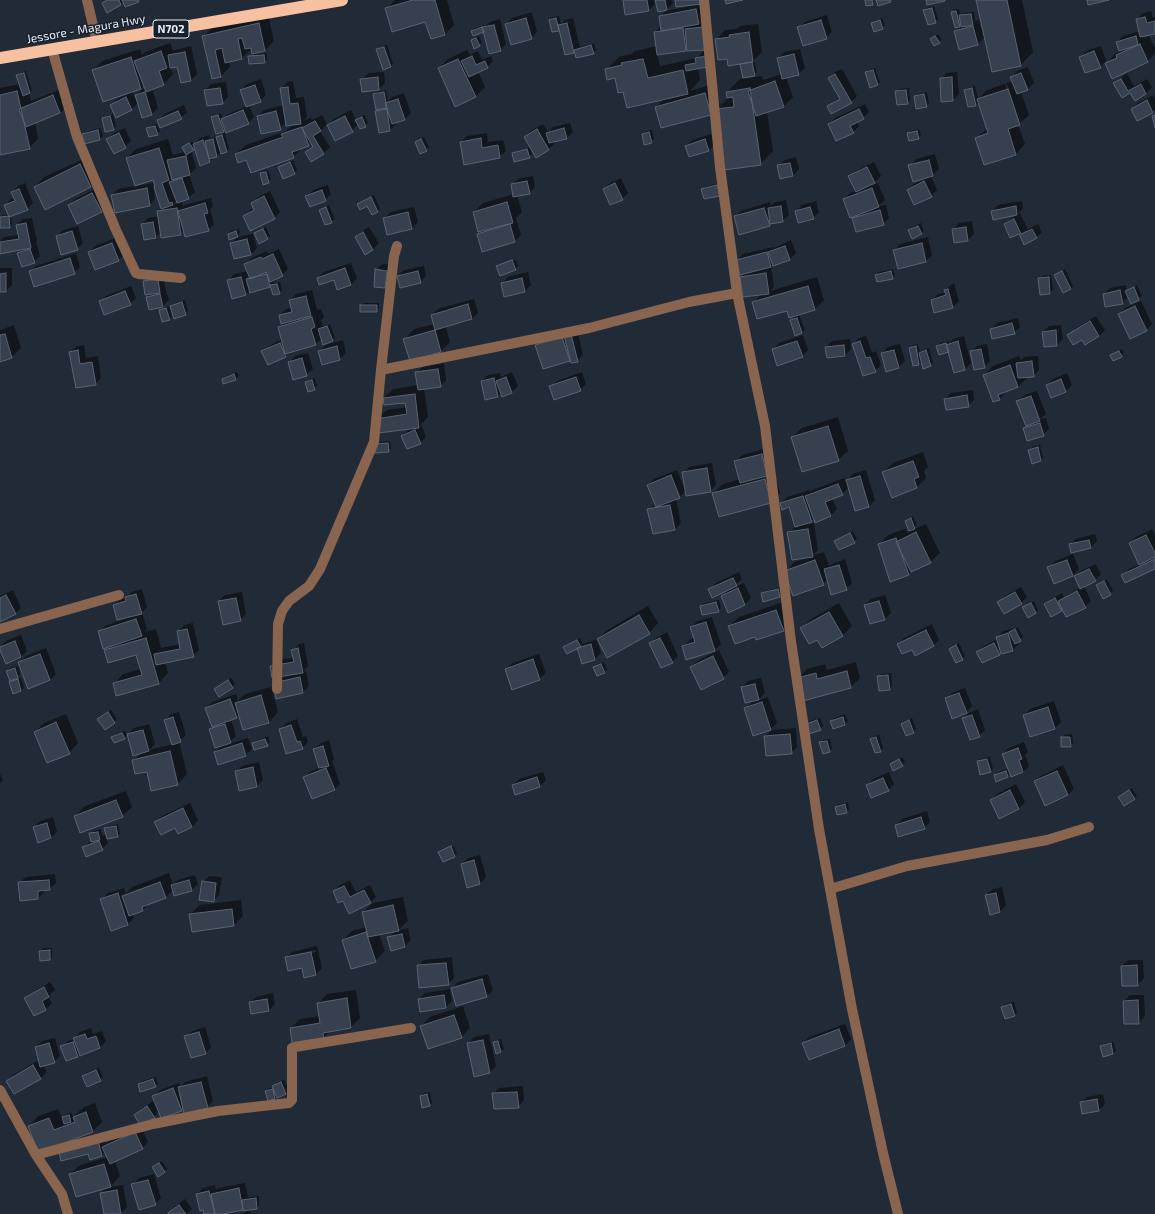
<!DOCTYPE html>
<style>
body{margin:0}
canvas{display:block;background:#212a37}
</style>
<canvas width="1155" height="1214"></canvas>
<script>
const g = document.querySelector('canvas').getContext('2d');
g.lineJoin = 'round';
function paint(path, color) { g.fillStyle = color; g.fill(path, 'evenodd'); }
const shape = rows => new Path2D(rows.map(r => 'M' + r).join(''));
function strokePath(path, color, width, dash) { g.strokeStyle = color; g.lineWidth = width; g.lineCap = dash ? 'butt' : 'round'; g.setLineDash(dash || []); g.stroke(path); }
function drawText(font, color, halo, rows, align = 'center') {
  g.font = font + ' "Exo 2",sans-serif'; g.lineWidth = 3; g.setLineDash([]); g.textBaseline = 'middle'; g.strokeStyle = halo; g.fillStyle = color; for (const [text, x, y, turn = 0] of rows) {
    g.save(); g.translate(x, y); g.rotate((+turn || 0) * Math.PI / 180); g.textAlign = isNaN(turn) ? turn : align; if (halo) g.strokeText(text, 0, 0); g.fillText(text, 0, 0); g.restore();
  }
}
const shadow = shape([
 [106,0,139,0,124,2,121,4,107,11,103,3],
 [395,0,447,0,454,25,445,34,431,38,426,21,386,9],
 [624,0,672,0,673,3,667,9,657,2,649,10],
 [676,0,704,0,705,17,699,22,709,22,705,49,657,54,660,66,697,58,702,52,711,50,698,68,700,80,690,91,714,84,720,106,730,96,727,92,740,79,762,76,763,80,782,74,778,59,784,52,800,49,805,68,798,74,786,77,793,97,784,106,767,112,773,151,760,164,716,108,662,127,656,107,665,98,624,90,615,77,606,70,619,57,632,54,635,51,657,46,655,32,662,25,660,17,666,11,696,5,695,3],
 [977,0,1022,0,1033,52,1021,65,993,71,985,37,978,44,955,31,960,26,955,27,952,12,955,9,959,9,961,15,963,13,974,12,975,21,979,20,983,34,984,34],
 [934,6,938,19,935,22,924,10,927,8],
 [1151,11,1153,18,1155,17,1155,33,1143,36,1144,38,1149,36,1155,48,1155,53,1148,61,1113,77,1105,62,1100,67,1080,57,1086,51,1101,46,1107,63,1115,54,1125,48,1117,42,1123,36,1140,31,1137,19,1143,13],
 [532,12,537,32,531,38,506,24,512,18],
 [268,14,274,41,265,50,256,52,256,54,267,53,267,59,265,62,249,57,253,54,252,48,242,58,229,61,230,67,221,76,203,37,213,27],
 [827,15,832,32,826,38,798,28,805,22],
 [559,16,561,24,565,20,573,18,580,47,594,43,596,50,593,53,575,51,573,52,560,29,558,30,550,20,552,17],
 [882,18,885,25,882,28,872,24,875,21],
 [500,19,506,44,500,50,484,31,472,31,475,28,484,25,485,26,490,22],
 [758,24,762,52,754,60,757,72,754,75,741,64,728,58,716,40,725,30,737,29,740,26],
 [938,34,942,40,939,42,931,39],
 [479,36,482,43,479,45,472,41],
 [170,43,173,51,175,50,191,46,197,74,191,80,178,65,170,67,173,74,164,84,152,88,158,108,152,114,138,103,132,109,111,106,117,99,128,94,128,93,93,71,102,61,140,49,142,55,145,52],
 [144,85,146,88,142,89,136,95,138,101,137,102,132,91,141,89],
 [387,45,393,64,391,66,377,50,380,47],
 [467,50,470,55,478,51,482,60,491,56,493,61,487,67,478,71,485,87,476,96,456,106,439,68,448,59],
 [1028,67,1034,83,1028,89,1021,92,1029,115,1018,125,1025,144,1016,154,976,138,988,128,979,102,976,105,968,106,965,90,968,88,975,86,978,99,987,90,1013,81,1011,78,1017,71],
 [1005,84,1007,84,1019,120,1017,120],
 [875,68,880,82,877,85,866,72,869,70],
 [842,69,857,96,851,102,828,106,840,97,829,78,835,72],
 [26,71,32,90,29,93,31,101,59,90,66,107,60,113,35,122,38,139,29,148,0,154,0,88,20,84,17,76,20,73],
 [384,72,385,83,379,89,362,80,368,73],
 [957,72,959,94,953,100,941,79,947,73],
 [1127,73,1134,86,1147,79,1152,87,1146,93,1135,100,1131,92,1122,97,1115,83],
 [261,79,266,95,260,101,249,105,254,117,248,123,226,128,223,131,212,118,215,115,221,113,223,119,228,114,247,106,241,90,247,84],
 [293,81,296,98,304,97,307,117,303,121,311,118,312,120,322,115,327,124,320,131,330,147,323,154,306,152,313,146,311,142,302,148,293,157,247,159,236,154,246,145,286,131,293,124,286,122,280,129,258,116,264,110,284,105,281,88,288,82],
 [226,82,228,97,222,103,205,91,211,84],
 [909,88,910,100,908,103,896,92,899,89],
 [386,90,388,101,392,97,404,93,411,113,405,119,396,122,396,124,390,130,376,111,379,108,374,94,377,92],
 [927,92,929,103,926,106,915,97,918,94],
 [1153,95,1155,99,1155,109,1152,112,1132,109,1138,103],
 [865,104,869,112,863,118,857,121,859,126,853,132,836,140,829,124,835,118],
 [184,105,187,112,181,118,158,120,164,114],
 [351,110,356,120,359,117,365,115,368,123,365,126,358,124,352,131,328,125,334,119],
 [113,114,116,127,113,129,103,119,106,116],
 [570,123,573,132,567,138,554,141,555,143,549,149,536,157,530,148,532,154,529,157,513,154,516,151,530,147,525,137,531,131,543,124,548,132,553,127],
 [157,124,160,131,157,134,148,129,150,126],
 [100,128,103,136,100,139,85,143,83,135,86,132],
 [125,128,131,141,125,147,108,139,114,133],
 [919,129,921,135,918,138,908,134,911,131],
 [652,130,654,139,651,142,643,134,646,131],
 [225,133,229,149,227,151,219,145,218,146,220,153,210,161,195,147,191,150,196,168,189,175,195,192,188,198,177,200,173,204,182,202,183,207,185,205,211,198,213,206,210,209,214,224,208,230,184,230,180,234,161,232,156,237,145,239,142,224,148,218,159,216,158,211,162,207,154,178,136,184,136,186,153,183,155,199,149,205,112,195,118,189,136,186,127,158,136,149,168,139,173,155,185,152,183,148,192,141,194,144,200,138,209,135,210,138,215,137,216,139,220,135],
 [487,133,488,142,503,140,506,151,499,157,461,142,467,136],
 [711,134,715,144,709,150,686,146,692,140],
 [424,137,429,147,421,153,416,142],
 [935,154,939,169,931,176,937,190,931,196,908,190,914,184,926,178,910,166,916,159],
 [90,156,100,177,91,186,46,209,35,187,44,177],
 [796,157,799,169,793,176,778,166,785,160],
 [293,160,297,170,294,173,280,167,282,165],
 [874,162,881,176,872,185,878,183,885,200,878,206,886,205,889,218,883,224,857,231,853,216,844,200,850,193,857,191,850,177,856,171],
 [268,170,271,179,268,182,261,174,264,171],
 [533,176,535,187,529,193,517,195,522,212,516,218,521,235,515,241,483,251,478,234,483,230,474,212,483,203,514,194,512,185,518,179],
 [621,178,628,193,622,199,604,189,610,183],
 [25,183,33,203,27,209,11,215,12,224,10,227,0,227,0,216,9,214,5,205,11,199,15,198,12,192,18,186],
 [720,183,722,192,702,189,705,187],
 [328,185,331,194,325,200,307,196,313,190],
 [99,187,107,205,101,211,69,205,75,199],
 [270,191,280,212,274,218,244,216,250,210,254,208,252,203,258,197],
 [374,195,380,209,378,211,367,205,358,204,361,202],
 [786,200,789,215,782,221,772,223,769,225,735,217,741,211,770,202,771,206,775,202],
 [816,201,819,212,813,218,796,211,802,205],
 [1022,201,1023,208,1019,212,1028,229,1038,224,1042,232,1036,238,1024,243,1019,233,1005,224,1016,215,992,211,998,205],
 [329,205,335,219,326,224,320,210],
 [414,207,418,222,412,228,384,218,391,212],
 [32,218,37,241,36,242,40,256,34,262,18,253,22,249,0,253,0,241,4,237,19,235,17,225,23,219],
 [972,221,974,234,968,240,953,229,959,223],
 [921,223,924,231,922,233,909,230,912,227],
 [78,226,83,243,77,249,57,236,63,230],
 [266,227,270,236,267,238,255,233],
 [369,227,379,243,373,249,356,237,362,231],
 [239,229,240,233,237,236,229,234,231,231],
 [253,234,257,248,251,254,231,243,237,237],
 [118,237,124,254,118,260,89,252,95,246],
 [928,237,932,255,926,261,899,268,894,250,900,244],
 [791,240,796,253,790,259,774,264,770,267,771,267,774,287,770,291,817,277,824,300,815,309,799,314,805,330,802,332,796,334,791,320,797,314,788,309,754,302,762,293,741,277,746,272,737,260,743,254,773,247,774,248],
 [279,249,288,269,282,275,275,278,276,280,273,283,280,282,282,290,279,293,273,294,271,285,251,291,250,290,246,294,228,281,234,274,248,271,245,264,251,258,267,251,268,254],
 [266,271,268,274,255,278,254,276],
 [76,253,80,267,74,273,30,272,36,266],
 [516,260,518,266,515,269,497,266,499,264,499,266],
 [351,263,357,278,351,285,338,289,334,279,318,278,324,272],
 [382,264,392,265,391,281,385,287,376,270],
 [424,266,426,276,420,282,398,276,404,270],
 [0,268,12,268,12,285,6,291,0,291],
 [893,269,895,275,892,278,876,275,879,272],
 [1065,269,1073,286,1071,289,1056,275],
 [528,272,531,285,525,291,505,295,502,283,508,277],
 [164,273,165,287,169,300,163,306,150,309,147,297,151,294,144,281,151,275],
 [1051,275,1053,290,1050,293,1040,278,1042,276],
 [954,283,959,301,953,307,935,312,932,300,938,294,946,292,945,290,952,284],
 [1126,285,1127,291,1137,285,1142,296,1131,302,1129,296,1122,303,1104,294,1110,288],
 [131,286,136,298,130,304,100,302,106,296],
 [312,290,317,310,321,309,324,317,321,320,323,326,330,324,335,338,333,340,322,338,316,344,290,351,285,356,263,352,269,346,282,339,279,328,285,322,280,315,286,309,292,308,290,300,296,294],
 [474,299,478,313,472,319,446,327,450,342,441,351,405,339,414,329,435,324,432,315,438,309],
 [185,300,188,311,185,314,171,307,174,304],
 [1141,301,1152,324,1146,330,1119,314,1125,308],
 [364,303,379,303,379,308,377,311,361,306],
 [169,306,172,317,169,320,160,311,163,308],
 [1096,316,1105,330,1099,336,1069,335,1075,329],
 [1018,318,1020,327,1014,333,991,329,997,323],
 [14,325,21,348,12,357,0,361,0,330],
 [1061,325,1063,339,1057,345,1043,332,1049,326],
 [577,329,583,355,577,361,571,360,544,368,537,345,543,339],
 [803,335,808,350,802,357,773,349,779,343],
 [866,336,872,353,876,351,881,365,875,371,853,344,859,338],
 [964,336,971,363,965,369,954,372,949,351,937,346,940,343,948,341,949,343,953,339],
 [850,339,851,349,845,355,826,347,832,341],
 [343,340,346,353,340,359,322,364,319,351,325,345],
 [900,344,905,361,899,367,882,353,888,347],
 [918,344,920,353,922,350,929,348,933,363,930,366,922,361,919,364,911,348,913,345],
 [987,344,990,361,984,367,971,352,977,346],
 [84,345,86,358,98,356,101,378,95,384,70,352,77,346],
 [1122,349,1124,353,1113,360,1111,355],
 [308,353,313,369,306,375,289,363,295,356],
 [1019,356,1021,360,1024,357,1038,356,1039,370,1033,376,1028,377,1018,387,1008,390,1000,399,993,401,984,375,993,366],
 [444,363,446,380,440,386,424,388,428,417,421,424,426,437,420,443,402,436,410,428,377,419,387,410,407,407,406,402,384,398,393,389,418,385,416,373,423,367],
 [237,372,239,376,236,379,224,383,223,379,226,376],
 [512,372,518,386,512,392,501,393,498,396,482,381,488,375,500,373,501,377],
 [582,372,586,384,580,390,551,387,557,381],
 [1067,373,1072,385,1066,391,1051,396,1047,385,1053,379],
 [315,378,317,386,314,389,306,382,309,380],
 [973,390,974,400,968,406,945,399,951,393],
 [1037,391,1046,414,1040,419,1046,418,1049,429,1043,435,1025,428,1027,426,1018,401,1024,395],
 [838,417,848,451,838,460,792,437,802,428],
 [390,441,391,448,388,451,375,452,377,442],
 [1040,445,1043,458,1041,461,1029,450,1032,447],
 [768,448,780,493,771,502,713,493,723,484,740,479,736,461,742,455],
 [923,452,928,467,924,471,926,478,917,487,892,497,883,472,893,463],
 [712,463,716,485,710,491,686,490,680,497,676,499,681,523,675,529,648,510,655,504,648,485,654,479,677,470,685,490,683,473,689,467],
 [866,470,875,500,869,506,856,510,849,487,842,494,832,498,837,509,831,515,814,519,811,522,804,524,805,525,814,523,818,550,812,556,824,552,829,566,832,564,845,559,852,583,846,589,828,580,823,584,785,572,795,562,807,558,789,533,796,526,790,506,781,503,787,497,810,490,810,492,812,490,844,478,846,482,853,474],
 [913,516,917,525,912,530,926,524,940,553,930,562,912,571,908,574,879,545,888,535,905,529,907,533,910,531,906,521],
 [1152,529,1155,535,1155,568,1123,575,1129,569,1140,564,1130,543,1136,537],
 [853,531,857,539,854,542,835,541,838,539],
 [1095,534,1097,541,1090,548,1070,545,1076,539],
 [1073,554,1079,569,1073,575,1049,567,1055,561],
 [1096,564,1101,574,1095,580,1084,586,1091,601,1085,607,1063,610,1051,616,1045,605,1051,599,1062,593,1064,597,1081,587,1075,576,1082,570],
 [739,572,742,579,734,587,744,583,751,598,745,604,729,612,722,596,730,589,710,589,716,583],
 [1107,579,1113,591,1104,597,1098,585],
 [780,587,782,594,779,596,762,594,765,591],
 [1021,587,1027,597,1021,603,999,602,1005,596],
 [142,589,147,607,142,612,147,629,144,632,156,629,161,648,181,644,178,632,184,625,193,623,199,650,193,656,165,662,168,673,159,683,117,695,114,684,123,674,141,669,137,654,105,650,110,645,99,632,105,626,127,618,115,605,121,599,126,598,132,592],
 [13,590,21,608,15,614,0,621,0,596],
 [242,592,246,614,240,620,219,601,225,595],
 [885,595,891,613,885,619,865,605,871,599],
 [719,600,721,608,718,611,701,606,704,603],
 [786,601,792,621,783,630,756,636,729,626,739,617],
 [1034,601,1038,610,1036,612,1024,607],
 [839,603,852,626,843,635,818,638,801,628,811,619],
 [648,606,658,623,649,633,598,639,607,630],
 [712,617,721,644,715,650,683,646,689,640,694,638,691,628,697,621],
 [932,624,939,640,933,646,912,648,898,644,904,638],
 [1018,627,1023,637,1018,641,1019,644,1012,650,1002,652,999,654,978,652,984,646,997,639,997,637,1003,631],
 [667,632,678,656,672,662,650,644,656,638],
 [21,635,27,651,21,657,6,663,0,647,6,641],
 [580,638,583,644,597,639,601,653,595,659,583,663,578,647,564,647],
 [304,643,308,666,303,672,306,671,309,686,303,692,277,698,271,666,277,660,294,658,293,650,299,644],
 [959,643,965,656,956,662,950,649],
 [46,648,56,674,50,680,20,662,26,656],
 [719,650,729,672,723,678,691,667,697,661],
 [539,654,546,673,539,679,506,669,512,663],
 [604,662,607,670,604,673,595,667,597,665],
 [856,662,860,678,851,687,804,700,798,678,807,669,825,664,827,670],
 [18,666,20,674,16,679,20,677,24,687,21,690,14,692,10,682,15,678,7,671,10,668],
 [891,673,892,686,889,689,878,677,881,674],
 [231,678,235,684,220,696,218,687],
 [761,678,765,693,757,701,768,697,777,723,771,729,745,709,754,700,742,687,748,681],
 [271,687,278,712,269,722,243,729,239,714,236,717,231,719,236,736,228,744,248,738,252,749,246,755,215,752,223,744,211,729,213,727,206,708,212,702,236,694,238,701,245,694],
 [965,688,972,706,966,713,946,699,952,693],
 [1054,701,1061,722,1055,728,1024,715,1030,709],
 [978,709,985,730,979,736,963,719,969,713],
 [111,710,117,719,105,729,101,717],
 [179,712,186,735,179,741,187,774,178,784,152,790,147,770,133,761,142,752,128,734,134,728,149,724,155,744,149,750,173,744,165,721,171,714],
 [66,714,78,743,69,753,35,732,44,723],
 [845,714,848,721,845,724,833,728,831,721,834,718],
 [820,718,823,726,820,729,807,724,810,721],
 [912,718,916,729,914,732,902,724,905,721],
 [297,719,303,737,306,736,308,742,302,748,280,729,286,723],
 [796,728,797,747,791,753,765,736,772,730],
 [125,731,127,735,124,738,113,738,115,735],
 [1072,734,1073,743,1070,746,1062,738,1064,735],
 [879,735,883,748,880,751,871,739,874,736],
 [268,736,270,742,267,745,253,744,255,741],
 [830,739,832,749,829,751,821,743,823,740],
 [329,740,334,759,332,761,340,784,334,790,305,777,311,771,320,768,314,749,321,743],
 [1024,742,1028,752,1025,755,1029,766,1023,772,1010,773,1008,776,995,776,997,773,1009,768,1003,754,1009,748],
 [902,757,905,762,902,765,891,764],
 [990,757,993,769,990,771,978,761,980,759],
 [259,762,263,780,257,786,236,772,242,766],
 [1063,765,1074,789,1068,795,1035,782,1041,776],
 [543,772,546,780,540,786,515,793,513,785,519,779],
 [889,772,894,784,888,790,867,785,873,779],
 [0,774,3,780,0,784],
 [1016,784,1025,802,1019,808,1000,818,991,800,997,794],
 [1132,788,1137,796,1134,798,1119,797],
 [126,791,132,807,122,816,75,816,85,806],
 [848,802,849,809,846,812,836,807,839,804],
 [190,803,198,820,192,827,176,827,156,822,162,816],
 [927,811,930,822,924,828,896,825,902,819],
 [53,817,57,832,51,838,38,841,34,827,40,821],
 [118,824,120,834,117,836,106,838,108,843,102,849,83,848,92,840,90,834,93,831,101,829,102,836,107,835,105,829,108,826],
 [454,846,457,854,454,856,440,852,441,850,441,851],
 [480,855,486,877,480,884,467,887,462,864,468,858],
 [169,873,173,884,178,880,195,875,198,884,192,890,175,895,173,890,165,898,149,904,142,911,132,914,134,918,128,924,102,899,108,893,124,888,126,894,132,887],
 [55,874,56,883,49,889,44,890,44,892,38,899,19,883,26,877],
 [209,876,222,877,219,895,213,901,203,882],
 [350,880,356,892,370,885,376,897,370,903,344,900,334,891,340,885],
 [1002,887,1006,905,1000,912,990,914,986,895,993,889],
 [403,897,408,921,397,931,408,928,411,940,405,946,392,950,389,938,396,930,379,934,385,951,375,961,343,940,352,931,366,927,363,912,373,903],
 [241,900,243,916,234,925,190,914,200,905],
 [317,946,322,968,316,975,286,958,292,952],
 [316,950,316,952,292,957,292,955],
 [43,948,52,948,52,957,50,959,40,951],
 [452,957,454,978,448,984,418,966,424,960],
 [1128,960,1143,960,1144,978,1138,985,1122,966],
 [488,974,493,990,487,996,457,1004,452,988,458,982],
 [50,982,55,990,48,996,52,1003,46,1009,35,1015,26,999,32,993],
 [450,989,452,1001,446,1007,419,999,425,993],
 [356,990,360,1018,351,1027,330,1031,324,1037,291,1028,300,1019,320,1016,318,1004,327,994],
 [273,993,275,1004,269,1010,250,1003,256,997],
 [1130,995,1144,995,1145,1016,1139,1023,1124,1001],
 [1014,1002,1017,1012,1015,1015,1006,1018,1002,1007,1005,1004],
 [463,1006,470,1028,461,1037,421,1027,430,1017],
 [845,1024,851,1039,845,1046,803,1043,809,1037],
 [205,1027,211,1047,205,1053,186,1037,192,1031],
 [91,1028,93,1034,102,1031,106,1041,100,1048,80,1053,78,1056,66,1060,62,1047,68,1041,75,1038,80,1032],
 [489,1034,496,1066,490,1073,468,1043,474,1037],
 [55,1038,60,1056,54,1062,43,1065,47,1072,41,1078,14,1093,7,1081,13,1075,39,1060,36,1047,42,1041],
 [501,1039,504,1049,501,1051,496,1052,494,1043,497,1040],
 [1113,1041,1116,1051,1113,1053,1104,1056,1101,1047,1104,1044],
 [99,1068,103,1077,100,1080,83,1076,86,1073],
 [207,1076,213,1101,207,1107,184,1107,181,1110,159,1111,154,1117,135,1115,141,1109,155,1100,154,1096,160,1090,179,1083,181,1086,185,1082],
 [156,1077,158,1084,155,1086,139,1084,142,1081],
 [284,1080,289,1091,286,1093,278,1097,277,1096,275,1098,266,1091,269,1088,274,1087,276,1083],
 [523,1086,524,1100,518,1107,493,1094,499,1088],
 [430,1092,432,1103,429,1105,421,1096,423,1093],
 [1103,1094,1105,1104,1099,1110,1081,1103,1087,1097],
 [95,1103,102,1122,93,1131,38,1152,29,1126,38,1116,58,1109,62,1118,66,1114,72,1113,73,1117,84,1107],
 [141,1127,148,1142,142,1148,115,1161,120,1176,110,1187,123,1185,127,1207,121,1213,105,1214,101,1193,108,1186,70,1174,80,1165,108,1157,105,1152,102,1155,90,1159,104,1135,106,1144,110,1141],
 [162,1161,167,1169,164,1172,153,1167],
 [154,1174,161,1198,155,1204,133,1185,139,1178],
 [245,1183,248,1197,259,1196,259,1205,257,1208,244,1207,220,1214,205,1214,197,1194,203,1188,215,1185,216,1190,218,1188],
 [185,1199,192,1209,187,1214,169,1214,175,1207],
 [250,1210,251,1214,242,1214,244,1212]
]);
const building = shape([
 [107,0,119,0,121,5,107,13,102,3,107,0],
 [122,0,138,0,139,2,125,7,122,0],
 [413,0,435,0,445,35,431,39,425,22,392,32,385,8,413,0],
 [623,0,647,0,649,11,625,15,623,0],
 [655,0,665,0,667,10,658,12,655,0],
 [675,0,701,0,702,4,676,7,675,0],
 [725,0,743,0,726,4,725,0],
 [865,0,872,0,873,5,866,6,865,0],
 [876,0,890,0,891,2,878,6,876,0],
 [926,0,945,0,945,1,927,5,926,0],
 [976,0,1007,0,1021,66,992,72,976,0],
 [1087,0,1109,0,1088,5,1087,0],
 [932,8,936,23,928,25,923,10,932,8],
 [696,9,699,24,661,31,659,16,696,9],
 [956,11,960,27,955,28,951,12,956,11],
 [971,14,973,25,961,27,959,15,971,14],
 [1145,17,1147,23,1155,21,1155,34,1140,37,1136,19,1145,17],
 [526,18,532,39,511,45,505,24,526,18],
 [556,18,559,31,552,32,549,20,556,18],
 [821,20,827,39,803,46,797,27,821,20],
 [880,20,883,29,874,32,871,23,880,20],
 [259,23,265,51,252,54,251,48,245,49,242,38,238,39,242,59,225,63,222,48,215,50,221,77,212,79,202,36,259,23],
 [567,23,574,53,565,55,558,25,567,23],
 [494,25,501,51,489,54,482,27,494,25],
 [973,26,978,45,959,50,954,31,973,26],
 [482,27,484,32,473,36,471,31,482,27],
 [703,27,705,50,687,51,685,29,703,27],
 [683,28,686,51,657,55,654,32,683,28],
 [749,32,753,62,728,66,727,59,718,60,715,39,730,37,729,35,749,32],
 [935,36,940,43,934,46,930,39,935,36],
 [1136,36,1138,45,1119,51,1116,42,1136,36],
 [476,38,480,46,474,49,471,40,476,38],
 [1140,44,1148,62,1112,79,1105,63,1117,58,1116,55,1140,44],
 [591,45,594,54,576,58,574,50,591,45],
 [384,47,391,67,383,70,376,49,384,47],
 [161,51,167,68,159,71,164,85,146,92,134,61,161,51],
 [1094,51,1101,68,1085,73,1079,57,1094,51],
 [185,52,191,81,181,83,177,67,170,68,168,55,185,52],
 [794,54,799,75,782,79,777,58,794,54],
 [264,55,265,63,249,64,248,56,264,55],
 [472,56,476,65,485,61,488,68,469,77,461,61,472,56],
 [706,56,707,67,686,71,685,65,696,63,695,58,706,56],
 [131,57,141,89,103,102,92,70,131,57],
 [458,59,476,97,455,107,438,68,458,59],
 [643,59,648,78,683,70,688,94,627,108,623,92,618,93,615,78,607,80,605,69,622,65,621,63,643,59],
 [752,62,755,76,743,78,740,64,752,62],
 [873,70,878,85,870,88,865,72,873,70],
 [24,73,30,93,23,96,16,75,24,73],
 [1021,73,1028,90,1017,94,1010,77,1021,73],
 [835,74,852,103,831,114,827,106,840,99,828,78,835,74],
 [378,77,379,90,362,92,360,79,378,77],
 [952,77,953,101,941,102,940,78,952,77],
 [1121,79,1128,91,1141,84,1146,94,1135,101,1130,93,1122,98,1113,83,1121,79],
 [775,81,784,107,756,116,748,91,775,81],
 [255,85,261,102,246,107,240,90,255,85],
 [288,87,290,104,298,103,301,124,286,126,280,88,288,87],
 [220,88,223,104,207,106,204,90,220,88],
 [750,88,761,165,724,170,715,109,734,107,733,97,727,98,726,92,750,88],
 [972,88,976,106,968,107,964,90,972,88],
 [1008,89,1020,125,1008,129,1016,155,984,165,975,138,988,133,977,99,1008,89],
 [906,90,908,104,897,105,895,91,906,90],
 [17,91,30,149,0,155,0,95,17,91],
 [145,92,152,115,142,118,135,95,145,92],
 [384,92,387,108,376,110,373,94,384,92],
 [705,93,711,115,661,128,655,107,705,93],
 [924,94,927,107,916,109,914,96,924,94],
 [53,95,60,113,26,127,19,109,53,95],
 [126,97,132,110,116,118,110,105,126,97],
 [398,99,405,120,392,124,385,103,398,99],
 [1147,100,1153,113,1137,121,1131,109,1147,100],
 [387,109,390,131,379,133,375,111,387,109],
 [859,109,864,119,850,126,854,133,836,141,828,124,859,109],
 [243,110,249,124,226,133,221,119,243,110],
 [178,111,182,119,160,128,157,120,178,111],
 [276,111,281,130,261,134,257,116,276,111],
 [218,115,224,132,216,134,211,117,218,115],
 [1155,115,1155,128,1152,116,1155,115],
 [110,116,114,130,105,132,102,118,110,116],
 [345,116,353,132,335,141,327,125,345,116],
 [362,117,366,127,360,129,355,120,362,117],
 [315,121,321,131,313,136,324,154,311,162,305,152,313,147,302,128,315,121],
 [155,126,158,135,149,137,146,128,155,126],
 [302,127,309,146,292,152,294,158,251,173,246,160,238,163,235,154,283,137,281,134,302,127],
 [564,128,567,139,549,143,546,133,564,128],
 [537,129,549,150,536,158,524,137,537,129],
 [98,130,100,140,84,144,82,134,98,130],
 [917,131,919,139,909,141,907,133,917,131],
 [649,132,652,143,644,145,642,134,649,132],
 [119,133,126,148,114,154,106,139,119,133],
 [222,135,227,152,221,154,216,137,222,135],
 [481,138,482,148,498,145,500,158,464,165,460,142,481,138],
 [213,139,217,157,209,159,205,141,213,139],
 [421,139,427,151,420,154,415,142,421,139],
 [705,139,709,151,689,157,685,146,705,139],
 [203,140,210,162,200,166,193,144,203,140],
 [189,143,194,150,186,155,182,147,189,143],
 [159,148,169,180,162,183,169,203,172,202,173,205,161,209,154,187,155,186,153,180,135,186,126,158,159,148],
 [527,149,530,158,514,162,512,153,527,149],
 [186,156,190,175,172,180,167,160,186,156],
 [929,160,933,176,913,182,908,165,929,160],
 [290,162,295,174,283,179,278,167,290,162],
 [790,163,793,176,780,179,777,165,790,163],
 [80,164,91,187,45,210,34,187,80,164],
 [867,167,875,183,856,192,848,176,867,167],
 [266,172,269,183,263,185,260,173,266,172],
 [182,178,189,199,177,203,169,182,182,178],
 [527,181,530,194,513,197,511,184,527,181],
 [924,181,932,197,914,205,907,190,924,181],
 [615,183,623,200,610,205,603,189,615,183],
 [717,185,720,196,704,199,701,189,717,185],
 [147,188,150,206,115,213,111,195,147,188],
 [872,188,879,207,850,218,843,199,872,188],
 [19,189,28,210,9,217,4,205,15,201,11,192,19,189],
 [322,190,326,201,310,207,305,196,322,190],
 [92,193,102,212,77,224,68,205,92,193],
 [264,196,275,219,250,231,243,216,254,210,251,203,264,196],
 [371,197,378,212,372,215,367,206,360,210,357,204,371,197],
 [507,202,513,223,478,232,473,212,507,202],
 [205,203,208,213,204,214,209,231,185,237,178,211,205,203],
 [781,206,783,222,770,224,768,208,781,206],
 [1016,206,1017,215,993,220,991,211,1016,206],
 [326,207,332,223,325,225,319,210,326,207],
 [810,207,814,219,798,223,795,211,810,207],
 [177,208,181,235,161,238,157,211,177,208],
 [764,208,770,226,739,235,734,216,764,208],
 [880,210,884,225,856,232,852,218,880,210],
 [408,212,412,229,387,235,383,218,408,212],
 [9,216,10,228,0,228,0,217,9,216],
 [1014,219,1021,234,1032,229,1037,238,1024,245,1019,234,1010,238,1004,224,1014,219],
 [153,222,156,238,144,240,141,224,153,222],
 [26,223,31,248,0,254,0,242,19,239,16,225,26,223],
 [510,224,515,242,482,252,477,234,510,224],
 [918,226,922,234,912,239,908,230,918,226],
 [966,227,968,241,954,243,952,229,966,227],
 [263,229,268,239,259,244,254,233,263,229],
 [72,231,78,250,61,255,56,236,72,231],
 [236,231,238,237,229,240,228,234,236,231],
 [363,232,373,250,365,255,355,237,363,232],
 [247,239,251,255,234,259,230,243,247,239],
 [112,243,119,261,95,270,88,252,112,243],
 [922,243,926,262,898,269,893,250,922,243],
 [785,246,790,260,773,266,768,252,785,246],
 [30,249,35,263,22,267,17,253,30,249],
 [767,252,771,267,740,275,736,260,767,252],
 [273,254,283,276,270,282,266,272,250,279,244,264,261,257,262,259,273,254],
 [70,258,75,274,34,287,29,271,70,258],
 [512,260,516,270,500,276,496,266,512,260],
 [345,268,351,285,337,290,334,280,319,285,317,278,345,268],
 [375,269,387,271,385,288,374,287,375,269],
 [418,271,421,283,400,288,397,276,418,271],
 [891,271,893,279,877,282,875,275,891,271],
 [1062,271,1071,289,1063,293,1054,275,1062,271],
 [6,273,6,292,0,292,0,274,6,273],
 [766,273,769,294,743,297,740,277,766,273],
 [267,274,270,287,250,293,246,279,267,274],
 [241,277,246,295,232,299,227,280,241,277],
 [1049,277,1050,294,1040,295,1038,278,1049,277],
 [522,278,525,292,504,297,501,283,522,278],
 [158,279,160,293,145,295,143,281,158,279],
 [277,284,280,294,273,295,270,285,277,284],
 [808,286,815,310,789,318,787,311,757,319,752,302,808,286],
 [1134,287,1139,300,1131,304,1125,291,1134,287],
 [948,289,953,308,934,313,931,300,946,295,944,290,948,289],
 [1120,290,1123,304,1105,307,1103,294,1120,290],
 [125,291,131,305,104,315,99,301,125,291],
 [160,294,163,307,149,310,146,297,160,294],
 [306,296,311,316,281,324,279,315,292,312,289,300,306,296],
 [182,302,186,315,174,319,170,306,182,302],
 [468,304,472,319,435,330,431,315,468,304],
 [360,305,377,305,377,312,360,312,360,305],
 [1135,306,1147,331,1130,339,1118,314,1135,306],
 [166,308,170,320,162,322,159,310,166,308],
 [312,317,315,327,311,329,316,345,285,354,278,327,312,317],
 [797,318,802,333,795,336,790,320,797,318],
 [1090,321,1099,336,1085,345,1082,340,1073,345,1067,335,1090,321],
 [1012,323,1015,334,992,339,990,329,1012,323],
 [327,326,333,341,323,345,318,329,327,326],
 [435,330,441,352,410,361,403,339,435,330],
 [1056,330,1057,346,1044,347,1042,332,1056,330],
 [5,334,12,358,0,362,0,335,5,334],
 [571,334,578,362,571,363,564,336,571,334],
 [562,337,570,361,543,369,535,345,562,337],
 [797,341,803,357,777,366,772,349,797,341],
 [860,341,866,358,870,357,876,372,863,376,852,344,860,341],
 [958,341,965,370,954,373,946,345,958,341],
 [280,343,286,357,268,365,261,351,280,343],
 [946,343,949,352,939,355,936,346,946,343],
 [844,345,845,356,827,358,825,347,844,345],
 [337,346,340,360,322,365,318,351,337,346],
 [916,346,919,365,913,366,909,348,916,346],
 [981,349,985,368,974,370,970,351,981,349],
 [78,350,80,364,92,362,96,385,76,388,69,352,78,350],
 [894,350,899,368,886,372,881,353,894,350],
 [926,350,931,366,923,369,919,353,926,350],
 [1119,351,1122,357,1113,361,1110,355,1119,351],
 [302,358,307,376,293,380,288,362,302,358],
 [1032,361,1034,377,1018,378,1016,363,1032,361],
 [1010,365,1018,387,998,395,1000,400,993,402,983,375,1010,365],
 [438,369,441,387,418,390,415,372,438,369],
 [234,374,236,380,223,384,222,379,234,374],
 [506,377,512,393,502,397,496,381,506,377],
 [576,377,581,391,554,400,549,386,576,377],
 [494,378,498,397,485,400,481,381,494,378],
 [1061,379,1066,392,1051,398,1046,385,1061,379],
 [312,380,315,390,308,392,305,382,312,380],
 [415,394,419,428,378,433,376,419,407,414,405,403,384,405,383,398,415,394],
 [967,395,969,407,946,410,944,399,967,395],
 [1031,396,1040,421,1026,426,1016,401,1031,396],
 [1040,423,1044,436,1027,441,1023,428,1040,423],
 [828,426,839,461,802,472,791,437,828,426],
 [415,430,421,444,407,449,401,436,415,430],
 [388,443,389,452,375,453,374,444,388,443],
 [1038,447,1041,461,1032,464,1028,450,1038,447],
 [762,454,767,476,740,483,734,461,762,454],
 [913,461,919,477,914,479,917,488,892,498,882,472,913,461],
 [707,468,711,492,686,496,682,472,707,468],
 [671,475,680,498,656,507,647,485,671,475],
 [860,476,869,507,855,511,846,480,860,476],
 [765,479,771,503,719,517,712,493,765,479],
 [838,484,843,495,825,502,831,516,815,523,805,496,838,484],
 [803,496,812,522,795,527,789,507,782,510,780,503,803,496],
 [670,505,675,530,653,534,647,509,670,505],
 [911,518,915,529,909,531,905,521,911,518],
 [808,529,813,557,792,560,787,532,808,529],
 [916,532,931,563,911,572,896,542,916,532],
 [850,533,855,543,839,550,834,541,850,533],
 [1146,535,1155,553,1155,557,1139,565,1129,543,1146,535],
 [896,538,909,575,890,582,878,544,896,538],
 [1089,540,1091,548,1071,553,1069,544,1089,540],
 [1155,559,1155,569,1125,583,1121,575,1155,559],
 [815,560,824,585,793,596,784,571,815,560],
 [1067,560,1073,576,1054,584,1047,567,1067,560],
 [839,565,847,590,831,595,824,569,839,565],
 [1089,569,1096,581,1080,589,1074,576,1089,569],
 [733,578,737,586,712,598,708,589,733,578],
 [1104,581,1111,595,1103,599,1096,585,1104,581],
 [738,588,745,605,728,613,721,596,738,588],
 [778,589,780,597,763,602,761,593,778,589],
 [1077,591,1086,608,1066,617,1058,601,1077,591],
 [1015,592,1022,604,1004,614,997,602,1015,592],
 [136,594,142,614,117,620,113,605,126,601,125,597,136,594],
 [6,595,16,614,0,622,0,598,6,595],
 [236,598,241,621,223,625,218,601,236,598],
 [1055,598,1062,611,1051,617,1044,604,1055,598],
 [879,601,885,620,870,624,864,605,879,601],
 [716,602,719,612,702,615,700,606,716,602],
 [1031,603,1036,613,1028,618,1022,607,1031,603],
 [776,610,784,631,756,640,755,637,735,644,728,626,776,610],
 [829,612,843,636,822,648,817,640,809,644,800,628,829,612],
 [639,615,650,634,607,658,597,639,639,615],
 [136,619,142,636,103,649,98,631,136,619],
 [706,622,715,651,686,660,682,646,695,642,690,627,706,622],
 [187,629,194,657,156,665,154,654,180,649,177,631,187,629],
 [1015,629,1021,641,1015,644,1009,632,1015,629],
 [926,630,934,646,915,656,912,650,902,654,897,644,926,630],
 [1008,633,1013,651,1001,654,996,637,1008,633],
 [146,638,159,684,116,696,113,683,142,675,136,655,108,663,104,650,146,638],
 [660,638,673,663,661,668,649,643,660,638],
 [577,640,581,647,567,654,563,647,577,640],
 [15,641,21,657,6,664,0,650,0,647,15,641],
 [994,643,1000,655,982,663,976,652,994,643],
 [591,644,595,660,582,664,577,648,591,644],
 [956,645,963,660,956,663,949,649,956,645],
 [298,648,303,673,272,678,270,666,294,662,291,650,298,648],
 [40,654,50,680,28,689,18,662,40,654],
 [713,656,724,679,701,690,690,667,713,656],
 [533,659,540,680,512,690,505,669,533,659],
 [601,664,605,673,597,676,593,667,601,664],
 [15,668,18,678,10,681,6,671,15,668],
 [847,671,851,688,803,701,797,678,816,673,817,679,847,671],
 [888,675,890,690,879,691,877,676,888,675],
 [300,677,303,693,276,699,273,683,300,677],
 [18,679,21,691,13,694,9,682,18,679],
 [228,680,233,688,219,697,214,689,228,680],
 [755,684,759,700,745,703,741,687,755,684],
 [959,693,967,713,952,719,945,698,959,693],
 [261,695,269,723,243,730,235,703,261,695],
 [230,699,237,718,212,727,205,708,230,699],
 [762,702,771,730,753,736,744,708,762,702],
 [1048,707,1055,729,1030,737,1023,715,1048,707],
 [108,712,115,723,105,730,97,719,108,712],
 [972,715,980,737,970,740,962,718,972,715],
 [173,717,181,742,172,745,164,720,173,717],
 [843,717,845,725,833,729,830,721,843,717],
 [817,720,821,730,809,734,806,724,817,720],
 [909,720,914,733,906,736,901,724,909,720],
 [56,722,70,754,47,763,34,732,56,722],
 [225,724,231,743,215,748,209,729,225,724],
 [291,725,297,742,300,741,303,749,286,754,279,729,291,725],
 [143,730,149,751,133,756,127,734,143,730],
 [122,733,125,739,114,743,111,737,122,733],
 [790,734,792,754,766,756,764,736,790,734],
 [876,737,881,752,875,753,870,739,876,737],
 [1061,737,1070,737,1071,747,1061,747,1061,737],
 [265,739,268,746,254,750,252,743,265,739],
 [827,741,830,752,823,754,819,742,827,741],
 [242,743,246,756,218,765,214,752,242,743],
 [323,746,329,766,319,768,313,749,323,746],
 [1018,748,1022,759,1019,760,1023,772,1011,777,1002,754,1018,748],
 [170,751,178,785,151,791,147,772,135,774,132,760,170,751],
 [899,759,903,766,893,771,890,764,899,759],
 [987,759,991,772,980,775,977,761,987,759],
 [253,767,257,787,239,791,235,771,253,767],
 [326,768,335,790,312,799,303,777,326,768],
 [1006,771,1008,777,996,782,994,775,1006,771],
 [1057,771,1068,795,1045,806,1034,781,1057,771],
 [537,777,540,787,515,795,512,785,537,777],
 [883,778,889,791,871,798,866,785,883,778],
 [1010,790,1019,809,999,819,990,800,1010,790],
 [1129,790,1135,799,1124,806,1118,797,1129,790],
 [116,800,123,817,80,833,74,816,116,800],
 [845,804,847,813,837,815,835,807,845,804],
 [183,808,192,827,178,834,175,828,161,835,154,822,183,808],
 [921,817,925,829,898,837,895,825,921,817],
 [47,823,51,838,38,843,33,827,47,823],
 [116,826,118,837,107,839,104,828,116,826],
 [98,832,100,840,91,842,89,833,98,832],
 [99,841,103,850,86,857,82,847,99,841],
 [451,846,455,857,443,862,438,852,451,846],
 [474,860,480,884,467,888,461,864,474,860],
 [49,880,50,890,38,891,38,899,20,901,18,882,49,880],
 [189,880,192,891,174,896,171,885,189,880],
 [202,881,216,883,214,902,199,900,202,881],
 [160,882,166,898,142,907,143,911,129,916,122,896,160,882],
 [344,886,350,897,364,890,371,903,349,914,343,901,338,903,333,891,344,886],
 [118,893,128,925,111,931,100,899,118,893],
 [996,893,1000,912,990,915,985,895,996,893],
 [393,905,399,931,368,937,362,912,393,905],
 [232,909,234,926,192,932,189,914,232,909],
 [366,932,376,962,351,969,342,940,366,932],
 [402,934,405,947,391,951,387,937,402,934],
 [50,950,50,960,40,961,39,951,50,950],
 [311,952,316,975,304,978,302,968,288,971,285,957,311,952],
 [446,963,449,985,419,988,417,965,446,963],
 [1137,965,1138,986,1122,986,1121,966,1137,965],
 [482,979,487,997,456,1006,451,988,482,979],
 [44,987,49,997,42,1001,46,1010,34,1016,24,998,44,987],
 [444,995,446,1008,420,1012,418,999,444,995],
 [347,998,351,1028,323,1033,324,1038,292,1043,290,1028,320,1023,317,1003,347,998],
 [267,999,269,1011,251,1014,249,1002,267,999],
 [1138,1000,1139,1024,1124,1024,1123,1001,1138,1000],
 [1011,1004,1015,1016,1005,1019,1001,1007,1011,1004],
 [454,1015,462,1038,428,1049,420,1026,454,1015],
 [839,1029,845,1046,809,1060,802,1043,839,1029],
 [199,1032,206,1054,191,1058,184,1036,199,1032],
 [85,1034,87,1039,96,1036,100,1048,80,1056,73,1038,85,1034],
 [483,1040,490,1073,474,1077,467,1043,483,1040],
 [498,1041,501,1052,496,1054,493,1042,498,1041],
 [73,1042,78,1057,66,1061,60,1046,73,1042],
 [49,1043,55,1063,40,1067,35,1047,49,1043],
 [1111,1043,1113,1054,1103,1057,1100,1046,1111,1043],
 [33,1065,41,1079,14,1094,6,1081,33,1065],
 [96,1070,101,1081,87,1087,82,1076,96,1070],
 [153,1079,156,1087,140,1092,138,1084,153,1079],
 [201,1082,208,1108,184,1114,178,1087,201,1082],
 [281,1082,286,1094,277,1098,272,1086,281,1082],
 [173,1088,182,1111,161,1118,152,1096,173,1088],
 [273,1089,275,1099,268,1101,265,1091,273,1089],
 [517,1092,519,1108,494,1109,492,1093,517,1092],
 [427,1094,430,1106,422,1108,420,1096,427,1094],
 [1097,1099,1099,1111,1082,1114,1080,1102,1097,1099],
 [147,1106,155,1118,141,1126,134,1115,147,1106],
 [86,1112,93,1132,38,1153,28,1126,49,1118,54,1130,75,1122,73,1117,86,1112],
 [69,1115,71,1122,64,1124,62,1117,69,1115],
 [135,1132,143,1149,110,1164,102,1147,135,1132],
 [98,1140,102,1156,90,1160,88,1154,61,1161,59,1152,98,1140],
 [159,1163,165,1172,158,1177,152,1167,159,1163],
 [104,1164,111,1187,76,1197,69,1174,104,1164],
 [148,1180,156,1205,139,1210,131,1184,148,1180],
 [239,1188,243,1210,223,1214,215,1214,211,1194,239,1188],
 [117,1190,121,1214,104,1214,100,1193,117,1190],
 [209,1191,215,1214,204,1214,203,1210,200,1211,196,1194,209,1191],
 [256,1198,257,1209,243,1211,242,1200,256,1198],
 [179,1205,186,1214,168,1214,168,1213,179,1205]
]);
const minor = shape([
 [87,0,97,42],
 [704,0,720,167,737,293,765,426,791,641,819,829,852,1009,883,1153,898,1214],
 [52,49,77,137,116,230,134,269,136,273,139,274,181,278],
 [381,370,589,328,689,302,737,293],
 [0,629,119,595],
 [277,689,278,624,282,611,289,601,309,586,320,569,374,442,381,370,394,256,397,246],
 [830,889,907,866,1047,840,1089,827],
 [0,1090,36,1155,62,1194,68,1214],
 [36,1155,153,1124,218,1111,289,1103,292,1100,292,1048,295,1047,411,1028]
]);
const highway = shape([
 [0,58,342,0]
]);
const shields = [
 [171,29,36]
];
const shieldNames = [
 ["N702",171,29]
];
const streetNames = [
 ["Jessore - Magura Hwy",86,29,-10]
];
paint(shadow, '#0007');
paint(building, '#37404e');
strokePath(building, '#596372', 1);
strokePath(minor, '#89654f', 10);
strokePath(highway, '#f7c0a0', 12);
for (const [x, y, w] of shields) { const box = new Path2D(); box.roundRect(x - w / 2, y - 9, w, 18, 3); g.fillStyle = '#18202c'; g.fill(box); strokePath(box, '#e6edf5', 1); }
drawText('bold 11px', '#e6edf5', null, shieldNames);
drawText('12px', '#e6edf5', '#18202c', streetNames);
</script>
